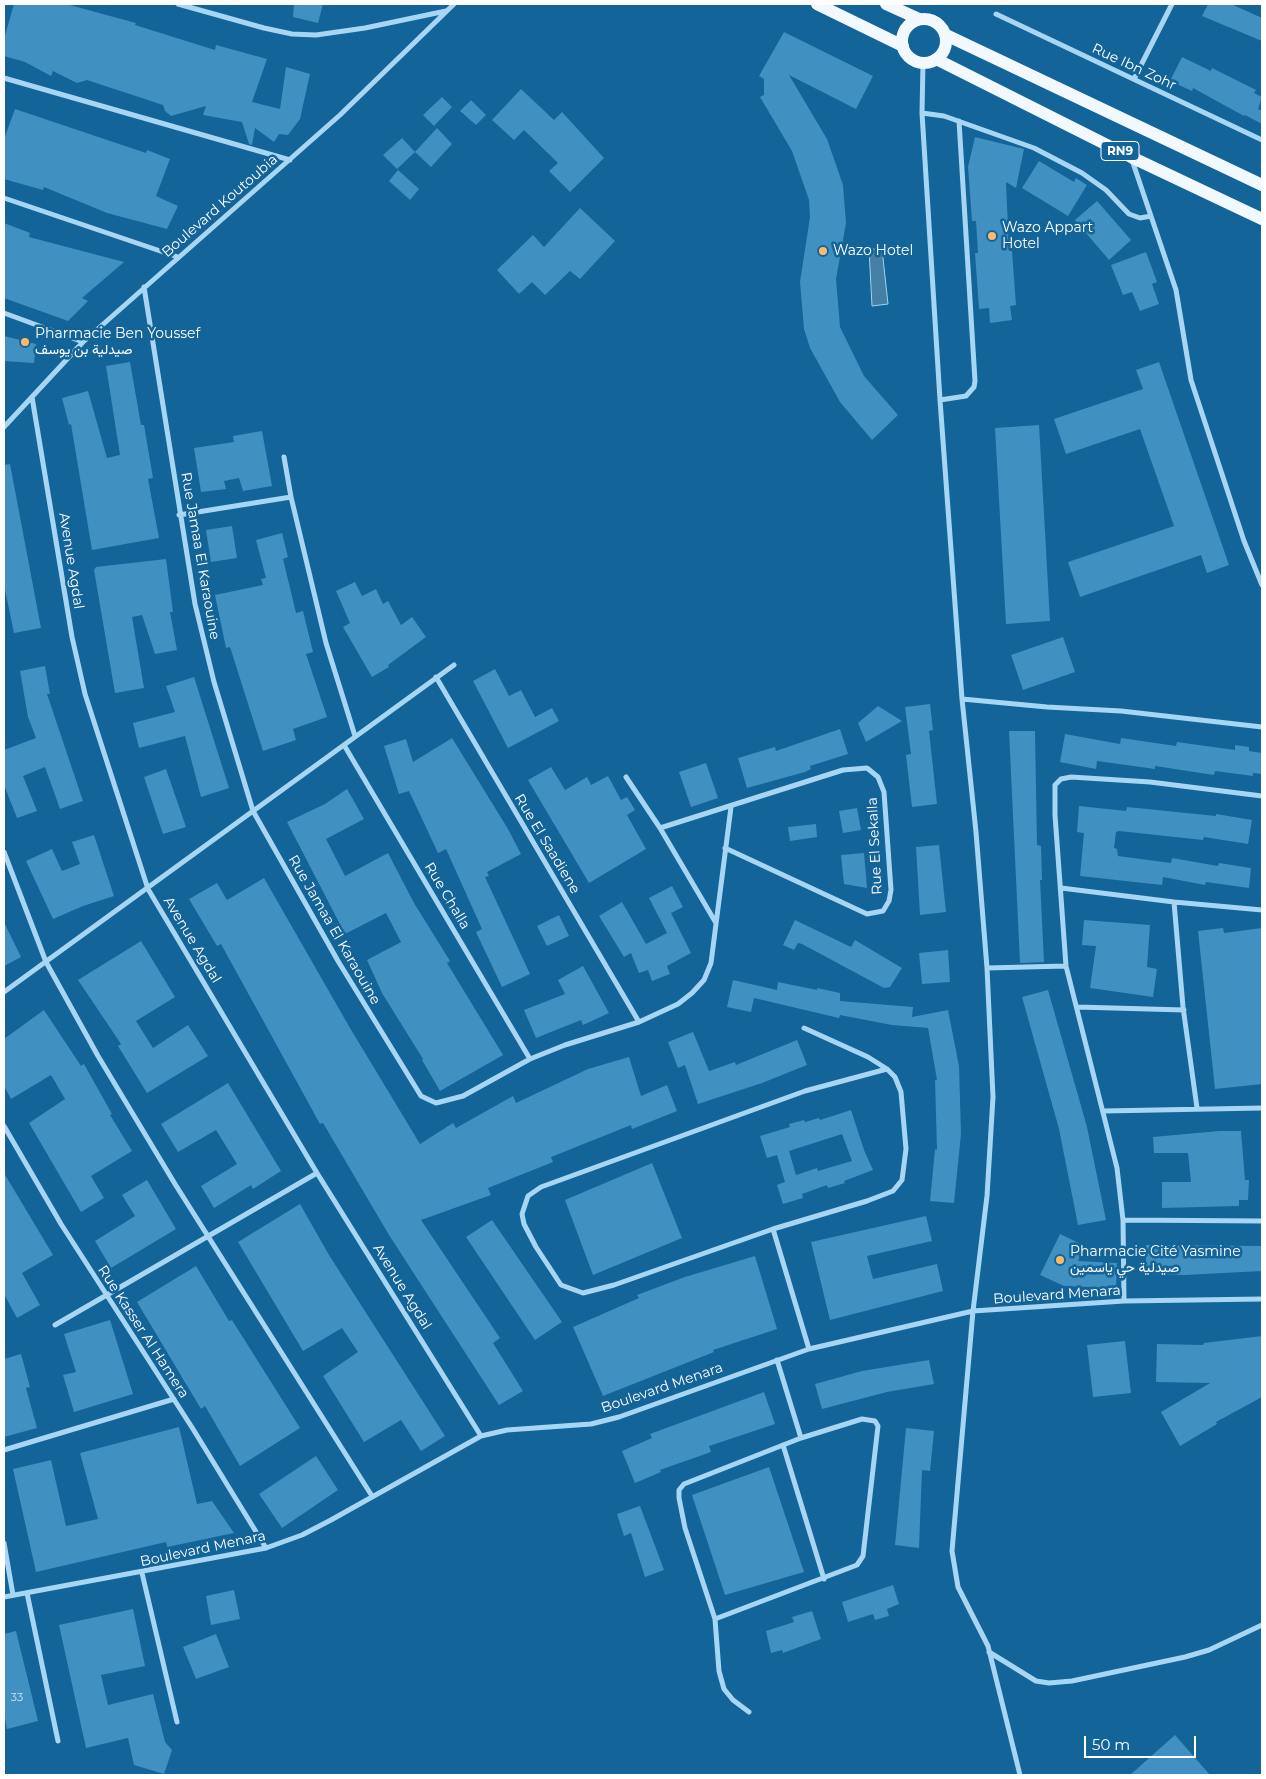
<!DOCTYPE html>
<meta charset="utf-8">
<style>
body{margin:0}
#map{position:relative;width:1266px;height:1779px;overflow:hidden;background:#136498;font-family:Montserrat,sans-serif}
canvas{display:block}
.frame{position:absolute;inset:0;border:5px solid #fff;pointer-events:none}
.scale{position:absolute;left:1084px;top:1736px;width:112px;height:22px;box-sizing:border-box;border:2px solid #fff;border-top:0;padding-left:6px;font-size:15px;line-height:18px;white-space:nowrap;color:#fff;-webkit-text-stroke:4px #136498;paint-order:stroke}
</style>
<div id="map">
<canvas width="1266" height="1779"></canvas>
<div class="frame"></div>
<div class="scale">50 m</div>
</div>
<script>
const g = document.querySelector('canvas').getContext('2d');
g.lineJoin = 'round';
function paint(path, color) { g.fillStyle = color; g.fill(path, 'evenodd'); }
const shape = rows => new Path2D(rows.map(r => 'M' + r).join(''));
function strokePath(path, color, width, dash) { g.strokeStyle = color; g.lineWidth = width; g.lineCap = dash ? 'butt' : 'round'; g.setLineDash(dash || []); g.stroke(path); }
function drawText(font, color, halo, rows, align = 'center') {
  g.font = font + ' Montserrat,Vazirmatn,sans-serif'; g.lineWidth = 5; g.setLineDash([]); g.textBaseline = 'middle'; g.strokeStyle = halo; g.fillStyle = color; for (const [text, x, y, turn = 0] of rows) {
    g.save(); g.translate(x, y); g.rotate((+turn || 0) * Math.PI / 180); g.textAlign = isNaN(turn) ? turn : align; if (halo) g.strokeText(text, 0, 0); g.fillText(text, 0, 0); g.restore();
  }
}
const water = shape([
 [869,249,882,249,888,304,872,306,869,249]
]);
const building = shape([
 [14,4,66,4,136,23,135,25,215,50,216,45,267,59,252,102,280,109,286,67,310,74,300,119,288,135,279,134,274,142,255,128,252,145,249,144,242,122,203,115,206,106,171,116,165,111,163,105,87,80,77,83,53,71,51,76,25,62,4,56,4,39],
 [294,4,323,4,318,23,293,17],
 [1208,4,1231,4,1262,18,1262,41,1202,16],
 [784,32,873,76,856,109,789,75,827,139,843,185,846,223,836,279,840,327,864,376,898,415,872,440,840,402,810,348,804,329,800,282,810,217,809,200,792,151,760,97,764,95,764,79,759,76],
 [1182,57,1211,71,1212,68,1256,90,1254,93,1262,97,1258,109,1262,111,1262,124,1245,115,1244,116,1193,88,1192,91,1170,81],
 [521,89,554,120,562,112,604,158,570,192,549,171,558,163,524,130,514,140,492,120],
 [442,97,452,107,434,126,423,115],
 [471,100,486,115,476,125,460,111],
 [15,109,146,153,147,150,170,159,156,196,178,206,167,229,107,213,44,187,43,190,4,179,4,139],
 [437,128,452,144,431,167,415,152],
 [975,137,1024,149,1016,188,1006,182,1009,251,1012,251,1016,305,1010,306,1012,320,990,323,989,308,979,309,975,253,978,253,976,221,972,221,968,167],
 [402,138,415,152,397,169,383,155],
 [1039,161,1074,182,1076,178,1087,185,1068,216,1022,188],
 [398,170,419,189,410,200,389,181],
 [1097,201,1131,240,1109,260,1075,220],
 [580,208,615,241,580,279,570,271,545,295,532,282,519,294,497,270,533,235,544,247],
 [4,223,30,233,29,237,124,262,82,298,88,301,68,321,4,298],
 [1146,252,1157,282,1152,284,1159,304,1140,311,1132,292,1123,295,1111,265],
 [4,336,36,344,34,363,4,361],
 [130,362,141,425,144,425,153,478,148,479,159,538,92,550,71,424,69,425,62,398,88,391,107,458,120,455,106,366],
 [1159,362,1229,565,1207,573,1201,555,1080,597,1068,562,1174,526,1140,429,1066,454,1054,419,1143,389,1136,370],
 [1039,425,1050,621,1006,624,995,428],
 [262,431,272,486,243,491,239,478,224,481,226,489,201,492,194,448,234,442,233,436],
 [10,464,41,628,14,633,4,585,4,465],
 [232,526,237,558,211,562,206,530],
 [282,533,288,557,283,559,296,613,303,611,313,652,306,654,327,717,293,729,296,740,263,751,230,647,226,648,215,595,263,585,261,579,266,578,256,540],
 [166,559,173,612,170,612,177,650,155,654,142,615,132,617,144,688,115,693,94,570,96,567],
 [355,582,362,596,376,589,383,604,388,601,401,625,412,617,426,637,388,665,389,667,372,677,343,627,350,623,336,591],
 [1063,637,1075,672,1023,690,1011,655],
 [45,666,50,694,47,694,83,801,60,809,45,767,23,776,37,811,17,818,4,785,4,750,36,738,28,717,20,671],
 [495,669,509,696,521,690,535,717,552,708,559,721,508,748,473,681],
 [194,677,229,788,201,797,185,736,139,748,133,723,175,712,166,686],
 [930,704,933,730,929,731,937,804,912,807,906,755,911,754,905,707],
 [878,706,902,721,866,742,858,723],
 [840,729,848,754,810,766,811,769,805,772,747,788,738,758,775,747,776,751],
 [1009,731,1035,731,1037,845,1041,846,1042,880,1040,880,1044,962,1020,963],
 [1065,734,1120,744,1121,738,1176,746,1177,742,1235,750,1235,745,1249,747,1249,751,1262,753,1262,774,1253,773,1253,776,1215,771,1214,775,1155,766,1155,769,1097,761,1096,769,1060,762],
 [452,738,508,829,521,854,487,872,489,876,485,877,530,974,502,987,476,932,482,929,446,849,438,853,409,791,399,794,384,746,406,739,413,762],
 [706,763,718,798,691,807,679,772],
 [551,767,565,790,587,777,591,785,608,776,621,800,627,797,635,810,627,815,646,849,589,883,528,780],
 [166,769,186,827,163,834,144,777],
 [347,789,364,819,326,839,345,876,388,853,414,903,450,961,447,963,503,1055,440,1091,422,1060,423,1059,382,993,367,960,401,942,386,913,345,934,287,822,325,804],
 [1079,806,1126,811,1127,807,1216,816,1216,814,1252,820,1248,844,1204,837,1203,840,1119,831,1116,832,1114,848,1117,849,1118,856,1171,863,1172,858,1218,866,1219,863,1251,868,1249,888,1206,882,1205,885,1163,877,1162,885,1080,876,1084,833,1077,832],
 [857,808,861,830,843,833,839,811],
 [816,824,817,837,790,841,788,827],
 [94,835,114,896,83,906,53,919,26,861,52,849,62,871,80,864,72,842],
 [939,845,946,912,920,915,916,847],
 [864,853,867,888,844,884,841,855],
 [264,878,350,1028,420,1144,453,1123,456,1128,513,1096,516,1103,588,1069,629,1057,641,1096,667,1085,677,1111,632,1129,631,1125,551,1157,553,1162,488,1188,491,1195,421,1220,500,1338,493,1343,523,1391,499,1405,389,1235,323,1123,320,1124,221,944,217,946,189,899,217,883,227,900],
 [672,886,683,907,671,913,691,953,667,966,670,974,652,981,648,970,639,973,631,953,624,957,599,916,622,902,646,944,667,933,649,898],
 [559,915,569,936,547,946,537,926],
 [795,920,851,947,855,940,902,968,890,987,884,988,802,944,798,943,794,950,783,945],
 [1084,920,1150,925,1147,967,1157,969,1153,997,1090,988,1096,946,1082,945],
 [4,922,21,957,4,966],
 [1223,928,1224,933,1262,928,1262,1084,1215,1089,1198,931],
 [141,941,175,997,136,1021,153,1048,188,1025,208,1056,147,1093,118,1046,121,1044,78,980],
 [948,950,950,982,922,984,919,953],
 [583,966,609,1013,583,1025,581,1020,536,1038,524,1010,565,994,558,980],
 [733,980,777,990,778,982,817,990,817,988,840,993,840,1001,913,1007,912,1017,948,1010,959,1066,961,1134,954,1203,930,1201,935,1149,937,1150,935,1080,937,1080,928,1028,892,1025,840,1015,839,1018,754,998,751,1012,727,1007],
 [1048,990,1087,1127,1106,1220,1078,1225,1059,1129,1022,997],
 [44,1010,81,1066,84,1064,112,1114,110,1115,132,1151,91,1176,104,1198,81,1212,29,1123,65,1099,51,1075,11,1099,4,1086,4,1039],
 [693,1032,709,1071,735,1062,736,1065,797,1040,807,1065,762,1083,698,1104,685,1065,678,1068,668,1042],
 [228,1083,281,1171,253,1189,251,1185,214,1208,201,1186,237,1164,216,1130,178,1152,161,1124],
 [851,1110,864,1150,873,1170,844,1181,845,1183,828,1188,827,1185,802,1194,803,1198,783,1204,777,1185,785,1182,777,1155,767,1158,760,1136,790,1127,789,1124,804,1120,805,1122,819,1118,820,1120],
 [842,1134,852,1161,818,1171,817,1168,796,1175,789,1151],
 [1219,1131,1241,1131,1245,1180,1249,1180,1248,1200,1239,1200,1239,1206,1162,1208,1162,1182,1191,1182,1188,1153,1154,1153,1153,1137],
 [652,1163,682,1238,593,1275,565,1200],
 [4,1173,53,1255,22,1273,40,1305,17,1318,4,1294],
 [147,1180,176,1229,111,1268,95,1241,135,1216,122,1195],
 [300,1204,329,1255,445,1436,421,1451,401,1420,364,1442,323,1376,358,1352,342,1328,303,1351,238,1242],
 [926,1216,932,1241,867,1256,873,1279,937,1264,943,1291,830,1320,811,1242],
 [492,1220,562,1322,535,1340,466,1237],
 [1060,1234,1085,1246,1078,1261,1117,1263,1116,1288,1064,1286,1040,1275],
 [1146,1245,1262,1246,1262,1271,1185,1275,1146,1274],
 [755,1256,777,1329,713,1350,714,1352,603,1396,573,1327,639,1298,637,1295,685,1277],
 [196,1266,229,1321,232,1320,300,1428,240,1466,205,1406,201,1409,137,1302],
 [110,1320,133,1394,74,1412,63,1375,76,1372,64,1334],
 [1262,1336,1262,1397,1216,1422,1217,1424,1180,1446,1161,1412,1210,1383,1156,1382,1157,1344,1203,1345,1204,1343],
 [1125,1341,1131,1393,1093,1397,1087,1345],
 [21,1354,30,1387,26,1388,37,1428,4,1437,4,1359],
 [929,1360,934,1384,887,1392,822,1409,815,1384,862,1371],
 [764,1392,775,1424,709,1446,711,1452,660,1470,661,1472,635,1483,622,1451,652,1438,650,1434],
 [179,1427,197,1504,212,1501,234,1533,167,1547,166,1542,36,1572,13,1469,51,1460,66,1526,98,1519,80,1453],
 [906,1428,934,1431,930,1471,922,1470,919,1548,895,1545],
 [316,1456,338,1490,282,1528,259,1494],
 [769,1467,804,1572,725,1595,692,1495],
 [640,1506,664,1570,645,1577,631,1533,624,1536,617,1514],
 [893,1585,899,1604,887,1609,889,1616,875,1620,873,1614,848,1622,842,1602],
 [234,1590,240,1619,211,1625,206,1596],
 [133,1609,145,1666,101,1675,108,1705,153,1694,165,1742,172,1750,164,1774,134,1765,128,1738,86,1748,59,1625],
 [812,1611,821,1639,783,1653,782,1650,771,1653,766,1631,794,1622,792,1617],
 [16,1631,38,1721,7,1729,4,1714,4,1634],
 [216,1634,229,1667,196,1679,183,1647],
 [1175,1735,1210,1775,1130,1775]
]);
const street = shape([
 [178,4,264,28,292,34,316,35,365,28,446,11],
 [996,14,1262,140],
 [923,63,922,113,940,400,962,699,976,832,987,968,993,1097,987,1196,973,1311,952,1551,958,1587,988,1646,1020,1775],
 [4,78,290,160],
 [1134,79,1172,4],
 [922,113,944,116,1034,148,1082,173,1106,190,1129,214,1140,218,1151,216],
 [1132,160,1176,290,1191,380,1244,541,1262,585],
 [4,198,178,257],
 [144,287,195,604,214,682,253,811,338,961,421,1096,436,1103,463,1096,530,1059,565,1045,639,1022,678,1004,692,993,704,980,711,963,731,807],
 [4,313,83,342],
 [32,397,72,637,85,694,148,889,317,1173,481,1436],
 [940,400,966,396,974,387,975,381,959,121],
 [4,427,83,342,340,115,454,4],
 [284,457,291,497,326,643,355,736],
 [179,515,291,497],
 [436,677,639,1022],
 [962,699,1047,707,1121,711,1262,727],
 [344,745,530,1059],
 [626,777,660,828,716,923],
 [660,828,843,770,867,768,878,777,884,792,891,890,889,901,883,911,867,914,725,848],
 [4,852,46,962,98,1056,175,1184,372,1496],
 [1061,888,1174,902,1262,910],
 [1174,902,1183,1007,1197,1108],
 [987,968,1066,966],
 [4,992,454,665],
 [1077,1007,1184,1010],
 [804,1028,868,1057,887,1069,895,1077,901,1092,906,1149,902,1180,893,1191,867,1201,773,1229,614,1285,583,1293,561,1285,536,1247,524,1224,522,1214,528,1196,541,1187,805,1091,887,1069],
 [1104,1111,1262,1108],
 [4,1126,61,1224,193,1429,266,1548],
 [1123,1220,1262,1221],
 [773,1229,809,1349],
 [1124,1301,1123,1220,1117,1168,1066,966,1055,815,1055,785,1061,779,1071,777,1150,782,1262,796],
 [55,1325,317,1173],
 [777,1360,801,1438],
 [783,1445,824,1579],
 [4,1450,174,1399],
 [4,1543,13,1595],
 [142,1573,177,1722],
 [27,1593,58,1741],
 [4,1597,266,1548,302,1535,331,1520,481,1436,507,1430,591,1424,619,1417,809,1349,973,1311,1124,1301,1262,1299],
 [715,1619,857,1565,863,1556,878,1426,875,1421,862,1419,801,1438,684,1484,679,1490,679,1498,685,1528,715,1619,719,1671,724,1689,733,1700,749,1712],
 [989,1652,1036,1681,1049,1683,1072,1681,1185,1657,1209,1650,1262,1625]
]);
const primary = shape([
 [817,4,903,46],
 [886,4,919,19],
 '902 41a22 22 0 1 1 44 0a22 22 0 1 1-44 0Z',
 [946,35,1262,185],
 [936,59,1131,157,1262,219]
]);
const markers = [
 [992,236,5,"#ffb967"],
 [823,251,5,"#ffb967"],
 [25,342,5,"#ffb967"],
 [1060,1260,5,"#ffb967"]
];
const numberNames = [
 ["33",17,1698]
];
const shields = [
 [1120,151,38]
];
const shieldNames = [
 ["RN9",1120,151]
];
const streetNames = [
 ["Rue Ibn Zohr",1134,67,25],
 ["Boulevard Koutoubia",220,206,-41],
 ["Rue Jamaa El Karaouine",200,556,80],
 ["Avenue Agdal",71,561,81],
 ["Rue El Saadiene",547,844,59],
 ["Rue El Sekalla",875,846,-93],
 ["Rue Challa",447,896,59],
 ["Rue Jamaa El Karaouine",334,930,60],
 ["Avenue Agdal",192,940,59],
 ["Avenue Agdal",402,1287,58],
 ["Boulevard Menara",1057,1295,-4],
 ["Rue Kasser Al Hamera",143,1332,57],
 ["Boulevard Menara",662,1388,-19],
 ["Boulevard Menara",203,1549,-12]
];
const poiNames = [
 ["Wazo Appart",1002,228],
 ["Hotel",1002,244],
 ["Wazo Hotel",833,251],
 ["Pharmacie Ben Youssef",35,334],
 ["صيدلية بن يوسف",35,350],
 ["Pharmacie Cité Yasmine",1070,1252],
 ["صيدلية حي ياسمين",1070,1268]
];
paint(water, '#467fa4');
strokePath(water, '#98d4f6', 1);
paint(building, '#4090c1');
strokePath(street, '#a6d6f3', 5);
strokePath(primary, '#f1f9ff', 12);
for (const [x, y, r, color] of markers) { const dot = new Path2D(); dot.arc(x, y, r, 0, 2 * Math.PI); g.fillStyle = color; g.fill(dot); strokePath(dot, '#136498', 2); }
drawText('11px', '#cfe3f0', null, numberNames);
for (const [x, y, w] of shields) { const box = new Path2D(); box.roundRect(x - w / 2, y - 9.5, w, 19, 4); g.fillStyle = '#136498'; g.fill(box); strokePath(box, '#fff', 1); }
drawText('bold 12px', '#fff', null, shieldNames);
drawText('14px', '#fff', '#136498', streetNames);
drawText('14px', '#fff', '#136498', poiNames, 'left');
</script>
